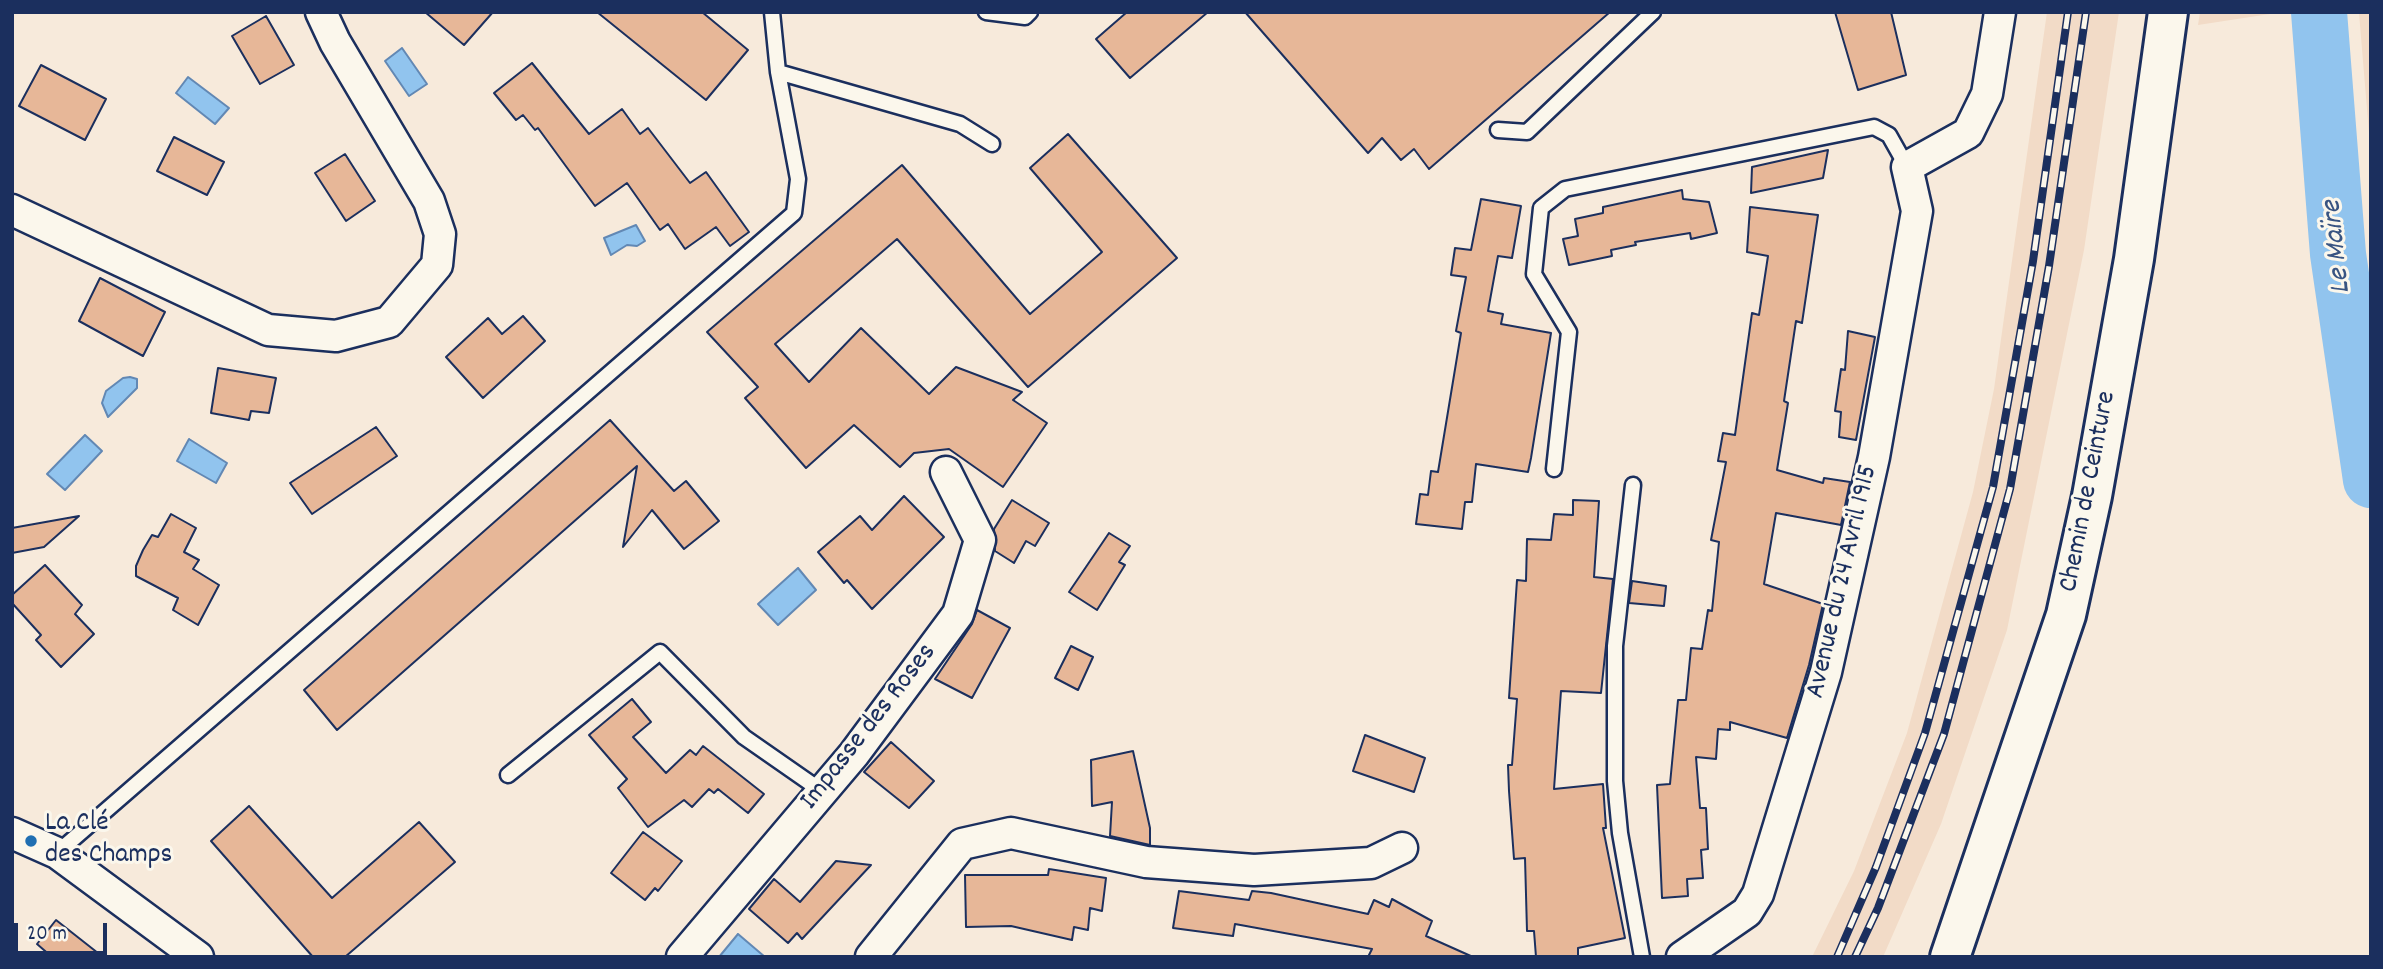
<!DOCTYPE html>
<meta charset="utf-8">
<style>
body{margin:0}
#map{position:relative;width:2383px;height:969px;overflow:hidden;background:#f7eadb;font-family:Dekko,sans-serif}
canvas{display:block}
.frame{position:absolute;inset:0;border:14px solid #1b2f5e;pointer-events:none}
.scale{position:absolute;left:14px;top:923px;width:93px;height:32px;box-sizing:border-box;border:4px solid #1b2f5e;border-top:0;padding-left:9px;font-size:21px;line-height:24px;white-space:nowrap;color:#1b2f5e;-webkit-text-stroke:5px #fbf7ec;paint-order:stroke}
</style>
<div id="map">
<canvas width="2383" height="969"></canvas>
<div class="frame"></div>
<div class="scale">20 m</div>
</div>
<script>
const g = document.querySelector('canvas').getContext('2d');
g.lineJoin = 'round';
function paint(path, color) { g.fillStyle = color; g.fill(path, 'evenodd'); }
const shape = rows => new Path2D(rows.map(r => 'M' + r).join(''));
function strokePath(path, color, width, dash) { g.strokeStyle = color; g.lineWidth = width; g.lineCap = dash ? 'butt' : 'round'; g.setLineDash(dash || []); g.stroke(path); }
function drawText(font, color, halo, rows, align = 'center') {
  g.font = font + ' Dekko,sans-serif'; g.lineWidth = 6; g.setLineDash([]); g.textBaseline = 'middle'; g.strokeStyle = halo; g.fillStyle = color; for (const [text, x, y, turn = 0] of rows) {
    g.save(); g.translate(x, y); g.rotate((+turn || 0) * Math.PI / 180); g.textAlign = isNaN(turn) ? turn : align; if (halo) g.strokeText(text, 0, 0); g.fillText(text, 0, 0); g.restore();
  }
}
const built = shape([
 [2047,12,2119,12,2084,250,2007,630,1941,824,1883,957,1812,957,1854,871,1907,733,1973,492,1994,389],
 [2200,12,2283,12,2198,25],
 [2359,12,2371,12,2371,157,2359,13]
]);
const water = shape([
 [402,48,427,84,409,96,385,61,402,48],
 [188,77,229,108,215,124,176,93,188,77],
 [636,225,645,241,637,246,627,245,611,255,604,238,636,225],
 [130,377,137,379,137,388,108,417,102,403,106,391,123,378,130,377],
 [85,435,102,451,65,490,47,474,85,435],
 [189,439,227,463,216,483,177,461,189,439],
 [798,568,816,590,778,625,758,604,798,568],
 [738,934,765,957,719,957,738,934]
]);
const river = shape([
 [2319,12,2338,254,2371,480]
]);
const building = shape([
 [425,12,493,12,464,45,425,12],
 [597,12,702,12,748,50,706,100,597,12],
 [1127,12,1208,12,1130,78,1096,39,1127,12],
 [1245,12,1610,12,1429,169,1414,149,1401,160,1382,138,1368,153,1245,12],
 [1835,12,1891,12,1906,75,1858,90,1835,12],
 [266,16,294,65,260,84,232,36,266,16],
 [532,63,589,134,622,109,640,134,648,128,690,183,706,172,749,232,730,246,716,227,685,249,668,224,660,230,627,183,595,206,538,128,535,130,523,115,516,120,494,93,532,63],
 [41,65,106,99,85,140,19,106,41,65],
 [1068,134,1177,258,1028,387,897,239,775,344,809,382,861,328,929,394,956,367,1022,392,1013,400,1047,423,1003,487,949,449,914,453,900,467,854,425,806,468,745,398,758,387,707,332,902,165,1030,314,1102,252,1030,168,1068,134],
 [174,137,224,162,207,195,157,171,174,137],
 [1828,150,1823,178,1751,193,1752,167,1828,150],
 [345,154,375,201,346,221,315,173,345,154],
 [1682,190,1683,199,1709,202,1717,233,1691,239,1690,233,1635,242,1636,245,1611,250,1612,256,1569,265,1563,239,1578,236,1575,219,1603,213,1603,207,1682,190],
 [1481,199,1521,206,1512,258,1498,256,1488,311,1503,314,1501,324,1551,333,1531,458,1528,472,1476,464,1472,502,1465,502,1462,529,1416,524,1420,494,1428,495,1431,471,1438,472,1461,333,1456,331,1466,277,1451,275,1455,248,1471,250,1481,199],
 [1750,207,1818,215,1802,323,1796,321,1784,401,1788,403,1777,470,1823,483,1824,478,1850,482,1841,525,1776,513,1764,584,1823,604,1809,665,1787,738,1730,722,1730,730,1718,729,1716,759,1696,757,1700,808,1706,808,1708,849,1701,850,1703,878,1687,879,1688,896,1662,898,1657,785,1670,784,1678,700,1686,700,1691,648,1702,649,1708,610,1712,611,1719,542,1711,540,1726,462,1718,461,1723,433,1735,435,1752,313,1759,315,1768,256,1747,252,1750,207],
 [100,278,165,312,143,356,79,321,100,278],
 [523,316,545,341,483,398,446,357,488,318,502,334,523,316],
 [1848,331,1875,337,1856,440,1839,437,1841,412,1835,411,1841,369,1845,370,1848,331],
 [218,368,276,378,269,413,251,411,249,420,211,413,218,368],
 [610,420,674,491,686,481,719,521,684,549,652,510,623,547,637,466,337,730,304,690,610,420],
 [376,427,397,456,312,514,290,483,376,427],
 [904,496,944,537,872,609,847,580,844,583,818,552,860,516,872,530,904,496],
 [1012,500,1049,523,1035,546,1026,541,1014,563,995,551,994,529,1012,500],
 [1573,500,1599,501,1594,577,1613,579,1601,693,1561,691,1554,789,1603,784,1606,828,1603,828,1625,938,1578,948,1578,957,1536,957,1534,931,1527,931,1525,858,1514,859,1509,791,1508,765,1512,765,1517,699,1509,698,1517,580,1526,581,1527,539,1551,540,1554,514,1573,515,1573,500],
 [171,514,196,528,184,552,199,560,193,569,219,585,198,625,173,610,178,598,136,576,136,566,143,550,152,535,158,537,171,514],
 [79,516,44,547,12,553,12,528,79,516],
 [1109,533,1130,546,1119,562,1125,565,1097,610,1069,592,1109,533],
 [45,565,82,605,75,614,94,634,61,667,36,640,41,635,12,603,12,595,45,565],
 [1632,581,1666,586,1664,606,1629,603,1632,581],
 [977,610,1010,628,972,698,935,679,972,624,977,610],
 [1071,646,1093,657,1078,690,1055,678,1071,646],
 [632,699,651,722,633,737,666,773,690,750,696,755,703,746,764,794,748,813,718,789,714,793,709,789,692,807,684,800,648,827,618,788,627,779,589,735,632,699],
 [1365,735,1425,758,1414,792,1353,771,1365,735],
 [891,742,934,781,909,808,864,772,891,742],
 [1133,751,1150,828,1150,845,1110,836,1112,802,1092,806,1091,760,1133,751],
 [249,806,332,898,419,822,455,862,345,957,313,957,211,841,249,806],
 [643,832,682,861,658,891,655,888,645,900,611,873,643,832],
 [836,861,871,865,802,939,797,933,788,943,749,909,774,879,800,902,836,861],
 [1049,869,1106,878,1102,911,1090,908,1088,930,1074,927,1072,940,1011,926,966,927,965,875,1048,875,1049,869],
 [1179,891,1249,900,1252,891,1271,893,1368,914,1374,900,1389,907,1392,899,1432,921,1426,936,1473,957,1368,957,1372,949,1235,924,1233,936,1173,928,1179,891],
 [56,920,103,957,52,957,37,944,56,920]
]);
const lane = shape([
 [986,12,1025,17,1030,12],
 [778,72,960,124,992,144],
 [1498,130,1527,132,1653,12],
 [1554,469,1569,332,1534,274,1541,208,1565,189,1874,127,1889,135,1907,167],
 [1633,485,1615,646,1615,781,1620,833,1642,957],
 [508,775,660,652,744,737,823,792],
 [57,853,794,213,798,179,778,72,772,12]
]);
const street = shape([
 [12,210,268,330,336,336,389,322,437,265,440,234,429,201,335,42,321,12],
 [12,833,57,853,198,957],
 [682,957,854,754,958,614,980,540,946,472],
 [871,957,962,844,1011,833,1146,862,1254,870,1371,863,1402,848],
 [1682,957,1747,912,1758,894,1826,672,1874,457,1917,211,1907,167,1968,133,1987,94,2000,12]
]);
const secondary = shape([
 [1950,957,2066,615,2092,496,2134,259,2168,12]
]);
const rail = shape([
 [1837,957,1876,867,1925,733,1993,487,2033,261,2068,12],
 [1855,957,1878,908,1944,734,2010,489,2049,266,2086,12]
]);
const markers = [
 [31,841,7,"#1f6fb2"]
];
const streetNames = [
 ["Chemin de Ceinture",2090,492,-79],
 ["Avenue du 24 Avril 1915",1844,582,-77],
 ["Impasse des Roses",870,728,-52]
];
const poiNames = [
 ["La Clé",45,825],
 ["des Champs",45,857]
];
const waterNames = [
 ["Le Maïre",2339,247,-96]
];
paint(built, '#f2dbc7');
paint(water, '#91c4ee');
strokePath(water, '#6288b4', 2);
strokePath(river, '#91c4ee', 56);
paint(building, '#e7b798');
strokePath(building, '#1b2f5e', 2);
strokePath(lane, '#1b2f5e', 19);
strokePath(street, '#1b2f5e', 35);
strokePath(secondary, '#1b2f5e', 44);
strokePath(lane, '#fbf7ec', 14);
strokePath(street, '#fbf7ec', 30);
strokePath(secondary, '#fbf7ec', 38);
strokePath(rail, '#1b2f5e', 8);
strokePath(rail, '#fbf7ec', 5, [16]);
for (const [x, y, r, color] of markers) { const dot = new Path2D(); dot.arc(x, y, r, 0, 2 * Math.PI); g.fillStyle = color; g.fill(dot); strokePath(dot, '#fbf7ec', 2.5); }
drawText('28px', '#1b2f5e', '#fbf7ec', streetNames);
drawText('28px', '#1b2f5e', '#fbf7ec', poiNames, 'left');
drawText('italic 30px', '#385482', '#fbf7ec', waterNames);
</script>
